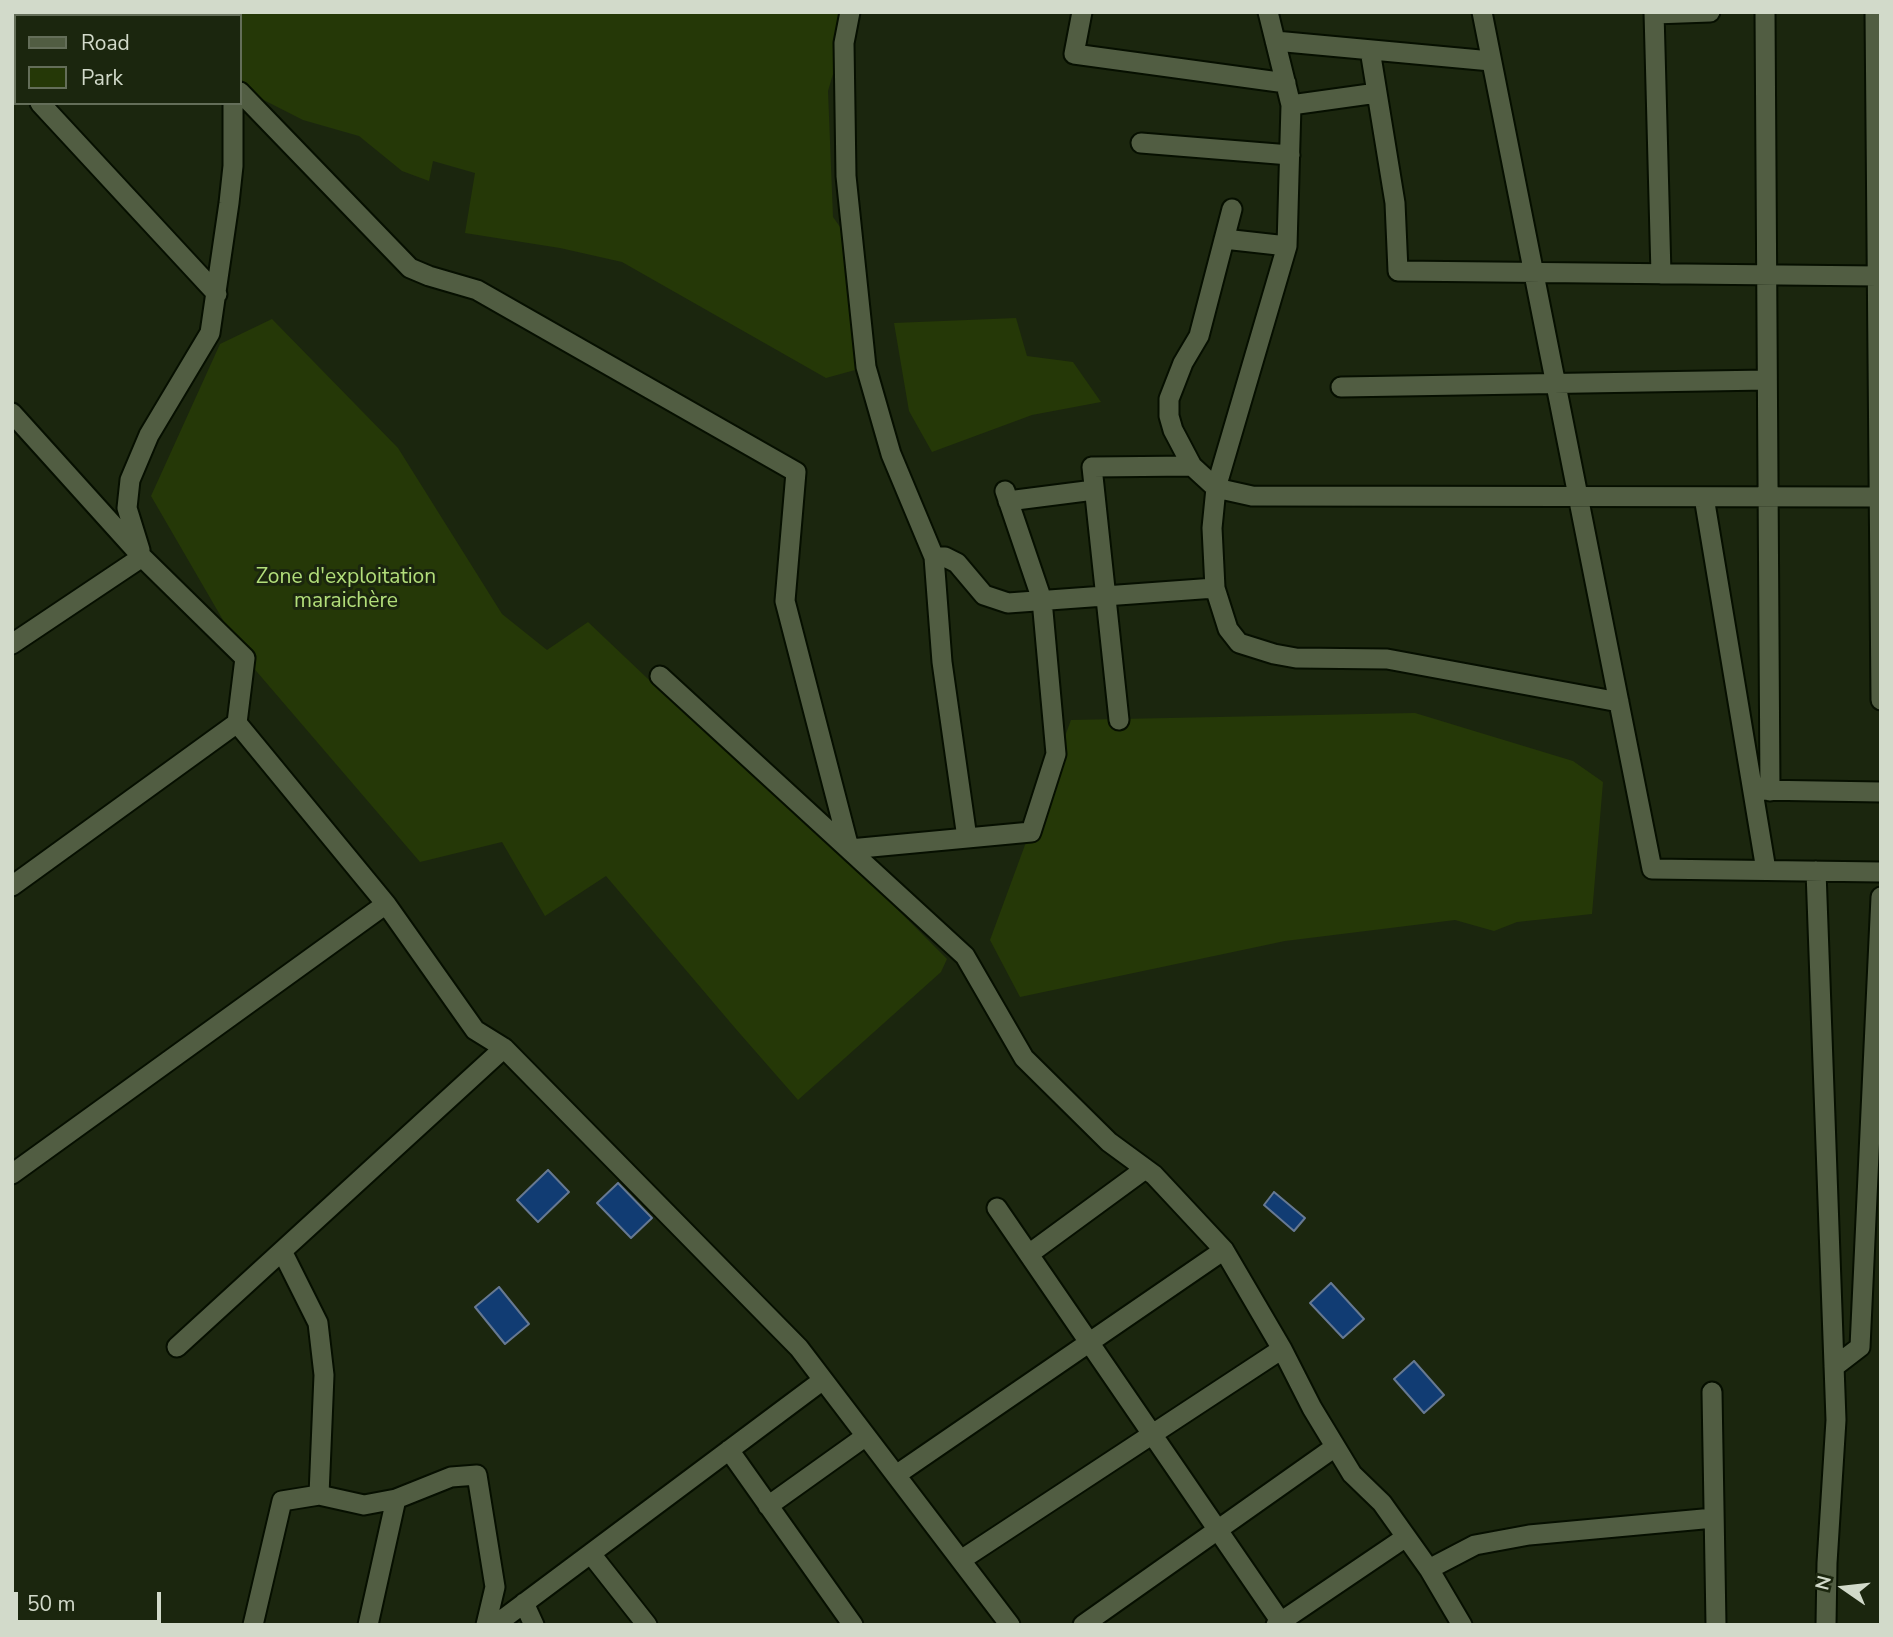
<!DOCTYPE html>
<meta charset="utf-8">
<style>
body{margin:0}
#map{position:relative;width:1893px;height:1637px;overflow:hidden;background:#1b260e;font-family:"Nunito Sans",sans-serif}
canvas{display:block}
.frame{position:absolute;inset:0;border:14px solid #d2daca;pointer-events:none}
.legend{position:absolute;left:14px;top:14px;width:228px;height:91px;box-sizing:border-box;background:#1b260e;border:2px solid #646e59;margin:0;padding:9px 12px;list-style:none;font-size:21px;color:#d2daca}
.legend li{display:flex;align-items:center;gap:14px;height:35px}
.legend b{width:35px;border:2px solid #646e59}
.north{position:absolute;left:1809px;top:1553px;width:70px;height:70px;-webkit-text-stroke:5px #1b260e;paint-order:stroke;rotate:284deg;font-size:19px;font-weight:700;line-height:28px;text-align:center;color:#d2daca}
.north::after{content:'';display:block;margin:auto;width:24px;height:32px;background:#d2daca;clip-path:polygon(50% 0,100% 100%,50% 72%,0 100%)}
.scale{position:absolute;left:14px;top:1592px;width:147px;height:32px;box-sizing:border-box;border:4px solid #d2daca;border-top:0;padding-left:9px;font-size:21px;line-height:24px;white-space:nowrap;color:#d2daca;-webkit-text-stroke:5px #1b260e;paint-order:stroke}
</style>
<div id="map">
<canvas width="1893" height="1637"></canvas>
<div class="frame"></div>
<ul class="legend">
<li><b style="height:9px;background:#515d42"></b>Road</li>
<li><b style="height:19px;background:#253807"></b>Park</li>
</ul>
<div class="north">N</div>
<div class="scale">50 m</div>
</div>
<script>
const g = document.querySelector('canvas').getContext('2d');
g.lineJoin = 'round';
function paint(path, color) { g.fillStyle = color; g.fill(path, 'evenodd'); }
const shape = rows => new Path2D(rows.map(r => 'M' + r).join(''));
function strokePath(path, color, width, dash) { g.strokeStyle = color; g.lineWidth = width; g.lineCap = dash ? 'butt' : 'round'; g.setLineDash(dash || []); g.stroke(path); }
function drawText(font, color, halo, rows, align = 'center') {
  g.font = font + ' "Nunito Sans",sans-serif'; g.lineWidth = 6; g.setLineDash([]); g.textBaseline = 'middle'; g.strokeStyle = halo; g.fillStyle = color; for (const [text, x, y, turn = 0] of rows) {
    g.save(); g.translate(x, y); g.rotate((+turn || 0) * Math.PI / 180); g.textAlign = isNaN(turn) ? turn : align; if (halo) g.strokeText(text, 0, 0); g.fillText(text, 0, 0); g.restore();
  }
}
const green = shape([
 [220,12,851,12,828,91,833,217,852,244,866,367,826,378,622,262,560,248,465,233,475,173,433,161,429,181,402,171,359,136,303,120,240,88,240,16,221,16],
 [1016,318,1027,356,1073,362,1101,402,1032,415,932,452,909,411,894,323],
 [272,319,398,448,502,614,547,650,588,622,647,678,838,850,947,959,941,972,798,1100,735,1028,606,876,545,916,502,842,420,862,245,658,151,496,220,344],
 [1415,713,1573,761,1603,782,1592,914,1517,922,1494,931,1455,920,1285,941,1020,997,990,940,1071,720]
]);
const building = shape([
 [548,1170,569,1192,538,1222,517,1200,548,1170],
 [618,1183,652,1218,631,1238,597,1203,618,1183],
 [1274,1192,1305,1218,1294,1231,1264,1205,1274,1192],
 [1331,1283,1364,1319,1343,1338,1310,1303,1331,1283],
 [499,1287,529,1324,505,1344,475,1307,499,1287],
 [1414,1361,1444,1395,1424,1413,1394,1379,1414,1361]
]);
const street = shape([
 [221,12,221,16],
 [850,12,844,43,846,176,866,367,891,454,934,557,942,662,967,838],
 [1082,12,1074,54,1286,83],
 [1268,12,1291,105,1287,246,1216,488,1212,528,1215,588,1228,629,1239,643,1274,654,1296,658,1387,659,1619,702],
 [1482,12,1652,869,1881,872],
 [1654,12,1661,274],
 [1765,12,1770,791],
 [1875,12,1881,700],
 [1654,14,1710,12],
 [1275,41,1491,61],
 [1370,50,1395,203,1398,271,1877,276],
 [12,73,16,77],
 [240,92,410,268,429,276,477,290,796,472,785,601,849,848],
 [40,103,217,294],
 [1291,105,1377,93],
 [1141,143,1290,155],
 [1232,209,1199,336,1183,363,1169,399,1169,416,1173,430,1192,466,1216,488,1252,496,1879,497],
 [1224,239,1287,246],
 [1341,387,1767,380],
 [12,413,142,557,245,658,237,723,386,904,475,1030,504,1048,799,1348,1010,1625],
 [1704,497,1766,870],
 [1008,501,1094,490],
 [140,550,127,508,130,480,149,435,210,333,229,203,233,166,233,103],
 [934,557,945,557,957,563,984,595,1008,603,1215,588],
 [12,644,142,557],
 [660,676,965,956,1024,1058,1109,1142,1154,1175,1224,1250,1282,1349,1312,1408,1352,1474,1382,1503,1429,1569,1462,1625],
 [1119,720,1092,467,1192,466],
 [1757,790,1881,792],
 [850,849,1031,832,1056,754,1042,600,1005,491],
 [1816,871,1836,1420,1827,1563,1826,1625],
 [12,886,237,723],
 [12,1174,386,904],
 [997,1208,1283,1625],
 [282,1251,318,1323,324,1375,319,1495],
 [1029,1254,1145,1169],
 [177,1347,504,1048],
 [1834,1367,1860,1347,1881,897],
 [1712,1392,1716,1625],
 [729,1450,853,1625],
 [896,1475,1224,1250],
 [768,1506,866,1436],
 [591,1554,647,1625],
 [961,1560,1282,1349],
 [1429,1569,1475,1545,1529,1535,1714,1518],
 [524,1603,534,1625],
 [253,1625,282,1501,319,1495,364,1505,396,1499,451,1477,477,1475,495,1587,486,1625],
 [368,1625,396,1499],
 [495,1625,823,1380],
 [1083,1625,1335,1447],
 [1276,1625,1406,1537]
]);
const parkNames = [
 ["Zone d'exploitation",346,578],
 ["maraichère",346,602]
];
paint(green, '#253807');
paint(building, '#113c73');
strokePath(building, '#677992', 2);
strokePath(street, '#060f00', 23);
strokePath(street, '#515d42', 19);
drawText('21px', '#b2de7a', '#1b260e', parkNames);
</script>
